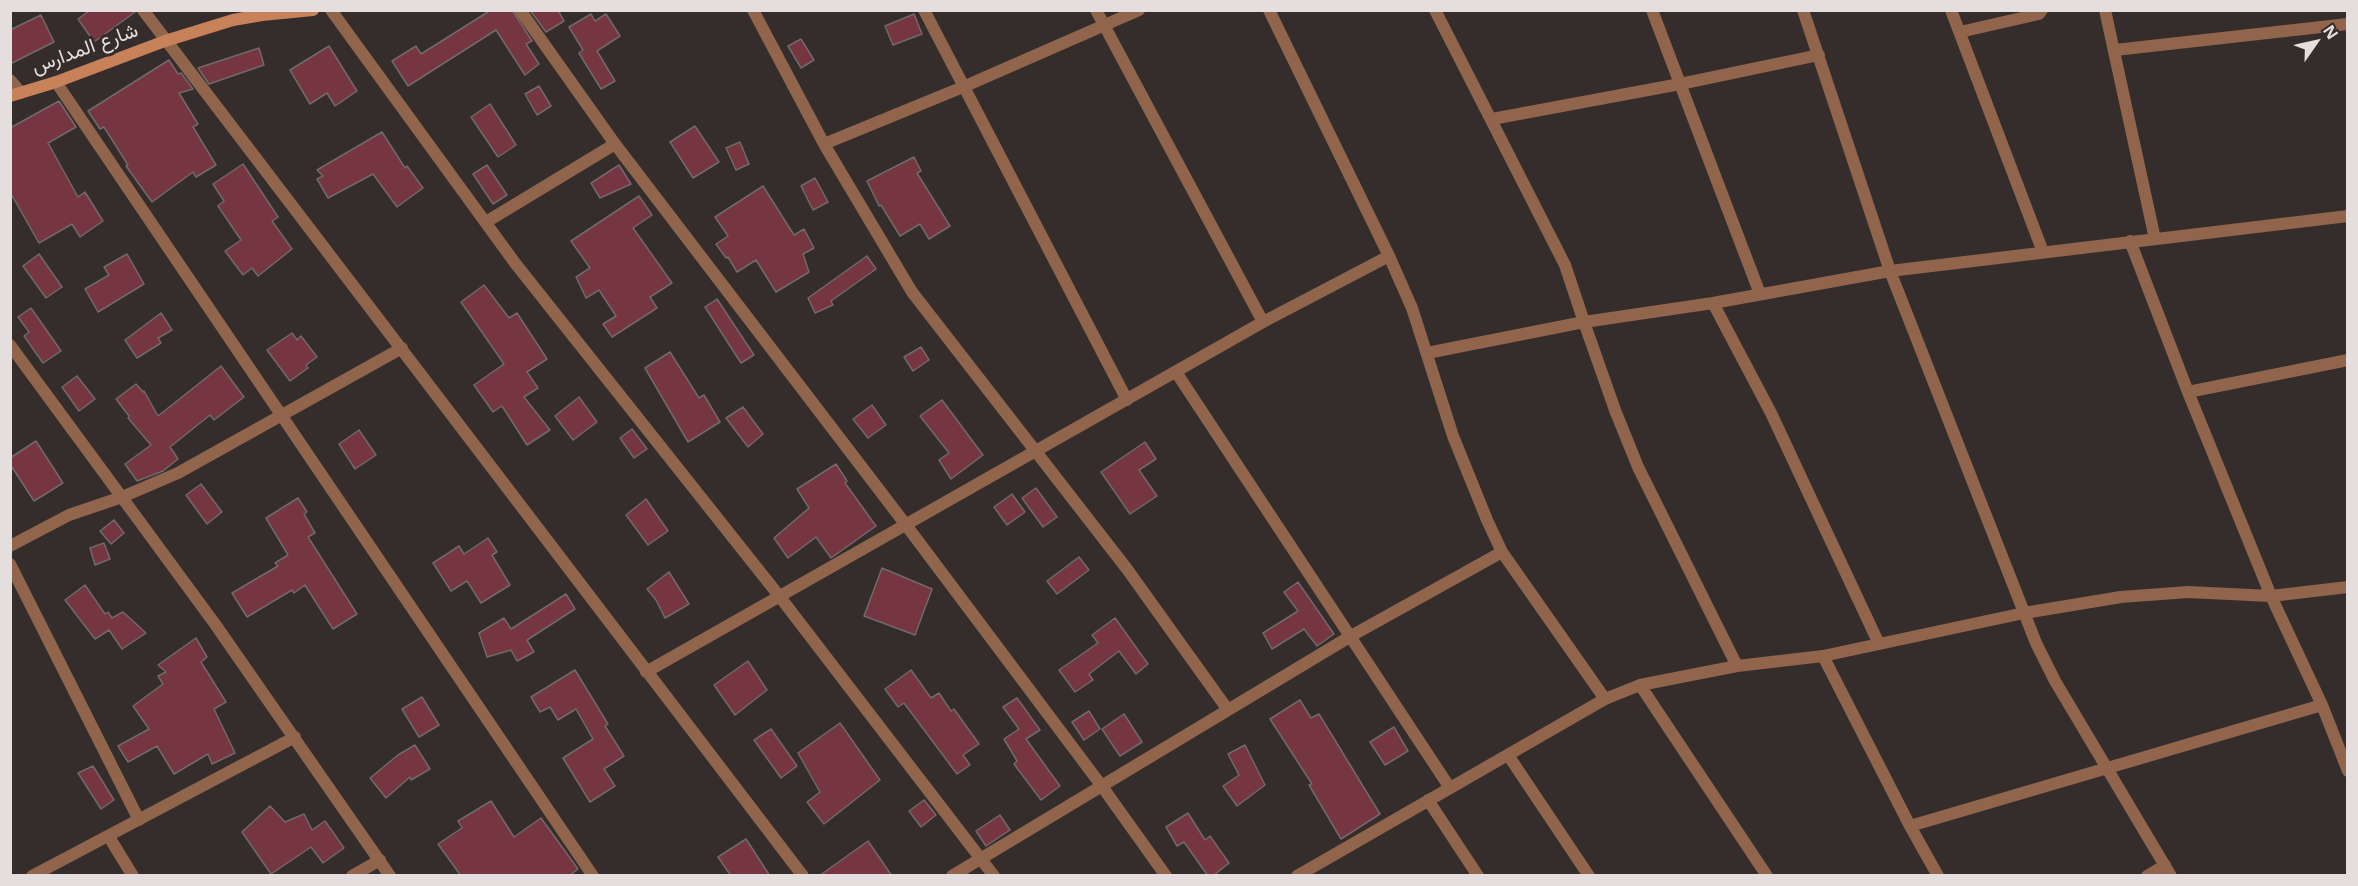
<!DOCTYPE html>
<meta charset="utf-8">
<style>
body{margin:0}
#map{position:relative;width:2358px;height:886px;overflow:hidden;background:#352d2c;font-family:"Open Sans",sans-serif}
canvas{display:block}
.frame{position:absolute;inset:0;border:12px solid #e4dfde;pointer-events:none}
.north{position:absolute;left:2286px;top:12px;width:60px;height:60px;-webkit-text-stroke:4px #352d2c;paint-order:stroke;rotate:56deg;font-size:16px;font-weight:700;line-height:24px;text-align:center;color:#e4dfde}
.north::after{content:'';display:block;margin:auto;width:21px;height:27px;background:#e4dfde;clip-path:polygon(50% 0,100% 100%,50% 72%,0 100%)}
</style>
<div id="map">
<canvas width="2358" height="886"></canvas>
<div class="frame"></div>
<div class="north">N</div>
</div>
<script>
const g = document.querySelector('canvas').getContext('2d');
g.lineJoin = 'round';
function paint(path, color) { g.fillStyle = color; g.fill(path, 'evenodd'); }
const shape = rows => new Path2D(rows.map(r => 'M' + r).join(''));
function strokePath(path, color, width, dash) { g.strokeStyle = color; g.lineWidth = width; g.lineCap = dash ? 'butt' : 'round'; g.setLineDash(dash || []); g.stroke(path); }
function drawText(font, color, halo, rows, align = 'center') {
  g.font = font + ' "Open Sans",Vazirmatn,sans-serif'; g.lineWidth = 6; g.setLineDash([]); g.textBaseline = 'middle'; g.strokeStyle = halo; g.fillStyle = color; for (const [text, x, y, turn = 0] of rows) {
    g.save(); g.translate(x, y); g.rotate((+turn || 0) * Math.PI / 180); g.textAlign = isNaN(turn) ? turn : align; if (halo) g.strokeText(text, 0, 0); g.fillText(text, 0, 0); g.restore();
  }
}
const building = shape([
 [90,10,135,10,135,12,94,42,78,19,90,10],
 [491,10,512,10,532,41,526,44,539,64,525,75,496,30,408,86,392,61,416,46,421,54,491,10],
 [530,10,558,10,564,21,546,32,530,10],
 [591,14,595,21,606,14,620,36,597,51,615,81,601,89,579,53,583,50,569,27,591,14],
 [914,14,922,34,893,45,885,26,914,14],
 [41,15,54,42,10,64,10,30,41,15],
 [801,39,814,60,801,68,788,46,801,39],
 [329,46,357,91,335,106,327,93,310,104,290,70,329,46],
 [259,48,264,65,209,84,198,68,259,48],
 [169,60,178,74,181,73,193,89,179,93,198,124,193,127,216,165,196,177,193,172,152,202,126,166,128,165,104,127,100,129,88,111,169,60],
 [539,86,551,106,537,115,525,94,539,86],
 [59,101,76,127,48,143,78,197,85,192,103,221,80,237,72,224,39,243,10,192,10,128,59,101],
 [490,104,516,145,498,157,471,117,490,104],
 [695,126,719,162,693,178,670,142,695,126],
 [382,132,405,168,407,166,423,188,397,207,373,174,328,198,317,179,323,176,317,170,382,132],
 [740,142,749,164,736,170,726,148,740,142],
 [914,157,921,171,917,173,950,226,929,239,920,224,900,236,881,205,879,206,867,181,914,157],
 [243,164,278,217,272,221,292,249,258,276,252,268,243,275,225,251,241,240,218,206,224,201,213,184,243,164],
 [487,165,507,195,493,204,473,174,487,165],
 [619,165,631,184,600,198,591,183,619,165],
 [815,178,828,202,813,210,801,186,815,178],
 [763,186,794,235,804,229,814,248,803,254,809,272,776,292,756,260,737,272,728,257,726,258,716,244,728,236,715,217,763,186],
 [639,196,652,215,633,228,672,283,650,297,657,308,612,337,603,324,616,316,599,290,586,298,576,277,590,268,571,241,639,196],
 [39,254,62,287,46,298,23,266,39,254],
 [127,254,144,284,98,312,85,289,109,275,104,267,127,254],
 [867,256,876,269,831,301,833,305,815,313,808,298,867,256],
 [484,285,509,318,517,313,547,359,527,372,538,388,524,397,550,430,527,445,502,406,493,412,474,385,504,364,461,302,484,285],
 [717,299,754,355,741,363,705,307,717,299],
 [31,308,61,351,43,363,24,336,29,332,18,317,31,308],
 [161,313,172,330,158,338,161,343,137,358,125,340,161,313],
 [292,333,297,340,301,336,317,357,306,365,308,368,290,381,267,350,292,333],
 [921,347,929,360,913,371,904,357,921,347],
 [670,352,699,398,704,395,720,422,688,442,645,368,670,352],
 [221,366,244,397,214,420,210,415,170,447,178,459,163,471,137,481,125,464,151,445,128,418,129,416,116,399,136,384,143,392,144,391,158,416,221,366],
 [77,376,95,399,79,411,62,387,77,376],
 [579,397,597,422,573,440,555,416,579,397],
 [942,400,983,455,951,479,939,460,949,453,920,416,942,400],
 [872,405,886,425,868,438,853,419,872,405],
 [743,407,763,434,748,447,726,418,743,407],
 [632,429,647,449,634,458,620,438,632,429],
 [359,430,376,455,355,469,339,444,359,430],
 [36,441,63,483,34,501,10,464,10,458,36,441],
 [1145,442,1156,459,1139,470,1157,496,1130,514,1101,472,1145,442],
 [836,464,847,481,845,483,876,526,831,558,816,537,788,558,774,538,809,508,797,489,836,464],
 [201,484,222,512,207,524,186,495,201,484],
 [1036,488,1057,517,1043,527,1022,498,1036,488],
 [1012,494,1025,512,1007,525,994,507,1012,494],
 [298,498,307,512,304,514,315,533,308,537,357,614,333,629,305,585,294,593,292,590,247,617,232,593,278,566,275,563,288,555,266,518,298,498],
 [646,499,668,531,648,545,626,515,646,499],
 [114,520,124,533,111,544,100,531,114,520],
 [488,538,497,552,492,555,510,585,481,603,467,581,451,591,433,563,459,546,464,554,488,538],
 [104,543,110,559,95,565,90,548,104,543],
 [1079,557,1089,570,1057,594,1047,581,1079,557],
 [882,568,932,589,915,635,864,616,882,568],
 [669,572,689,604,665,618,656,600,647,589,669,572],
 [1298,582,1334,634,1317,646,1304,629,1272,649,1263,633,1298,611,1284,592,1298,582],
 [85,585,105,614,108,612,112,618,123,612,146,633,122,649,109,630,95,639,65,600,85,585],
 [566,594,575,609,527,640,534,652,517,661,511,650,487,657,479,633,504,618,511,629,566,594],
 [1115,618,1148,664,1136,674,1119,651,1089,674,1093,680,1075,692,1059,670,1098,643,1092,635,1115,618],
 [196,638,207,657,201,662,226,702,214,709,235,753,212,764,208,754,174,774,157,746,128,762,118,746,149,729,133,706,163,684,158,676,166,672,158,665,196,638],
 [748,661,767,690,735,715,714,685,748,661],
 [575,670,608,724,605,726,624,756,604,769,615,786,590,802,563,758,593,739,576,709,558,720,550,707,540,712,531,697,575,670],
 [911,670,931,698,939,693,951,711,954,709,979,744,963,755,970,765,957,774,904,703,898,707,885,689,911,670],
 [422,697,439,725,419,737,402,709,422,697],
 [1017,698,1040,730,1026,739,1060,786,1041,800,1014,764,1017,761,1004,739,1019,729,1003,707,1017,698],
 [1300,700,1311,718,1319,714,1380,814,1341,839,1309,785,1312,784,1270,719,1300,700],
 [1089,711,1100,729,1084,740,1072,722,1089,711],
 [1124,714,1142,742,1120,756,1102,729,1124,714],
 [840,723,880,780,824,824,807,802,820,792,798,753,840,723],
 [1394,727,1408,751,1385,765,1370,742,1394,727],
 [771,729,797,766,781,778,754,740,771,729],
 [415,745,430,769,411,780,410,777,386,798,370,778,398,755,415,745],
 [1245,745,1265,785,1237,806,1223,786,1239,775,1228,754,1245,745],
 [93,766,114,800,101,809,78,773,93,766],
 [924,800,936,815,921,827,909,811,924,800],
 [491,801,514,837,541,818,578,869,569,876,461,876,438,844,462,828,458,821,491,801],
 [270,806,285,822,304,814,312,830,325,821,344,848,323,863,311,847,271,874,242,832,270,806],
 [1188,813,1205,840,1210,836,1229,863,1213,876,1208,876,1184,842,1177,846,1166,827,1188,813],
 [1000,815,1010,830,986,846,976,831,1000,815],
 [746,839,770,876,731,876,718,857,746,839],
 [868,841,892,876,819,876,868,841]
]);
const street = shape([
 [143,10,803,876],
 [331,10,515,263,780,597,994,876],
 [520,10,615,144,906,525,1101,785,1166,876],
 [753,10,824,144,912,292,1127,569,1228,710],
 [924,10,1127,400],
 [1096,10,1263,322],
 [1269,10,1389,256,1412,308,1453,436,1487,520,1502,552,1605,699],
 [1435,10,1565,265,1584,322,1713,303,1890,271,2348,216],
 [1652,10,1760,294],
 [1803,10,1890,271,2036,643,2055,681,2171,876],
 [1951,10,2043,252],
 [2105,10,2155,239],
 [1960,32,2039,14,2042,10],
 [2115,50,2348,24],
 [10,80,21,93],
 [56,82,593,876],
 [1492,119,1680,84,1819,55],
 [824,144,963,87,1139,10],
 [486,222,615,144],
 [2130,241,2188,392,2271,596,2322,705,2348,771],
 [1713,303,1771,413,1879,644],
 [10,345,215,624,390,876],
 [1427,353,1584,322,1615,410,1638,467,1737,666],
 [1176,372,1450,788],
 [2188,392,2348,360],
 [10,546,69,515,122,497,178,473,402,348],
 [10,564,139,820],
 [1823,656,1910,826,1938,876],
 [646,672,1263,322,1389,256],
 [1640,685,1767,876],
 [1508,755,1589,876],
 [1428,800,1478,876],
 [1910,826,2322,705],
 [109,837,133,876],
 [32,876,295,737],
 [352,876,380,860],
 [952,876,1351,636,1502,552],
 [1297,876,1605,699,1640,685,1737,666,1823,656,2024,613,2121,597,2188,592,2271,596,2348,587],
 [2147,876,2165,865]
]);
const secondary = shape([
 [10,96,56,82,165,41,233,20,262,15,313,10]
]);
const streetNames = [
 ["شارع المدارس",85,49,-20]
];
paint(building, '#753541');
strokePath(building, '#72696a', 1.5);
strokePath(street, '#90654c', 12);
strokePath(secondary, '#c78259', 12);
drawText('20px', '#e4dfde', '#352d2c', streetNames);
</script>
